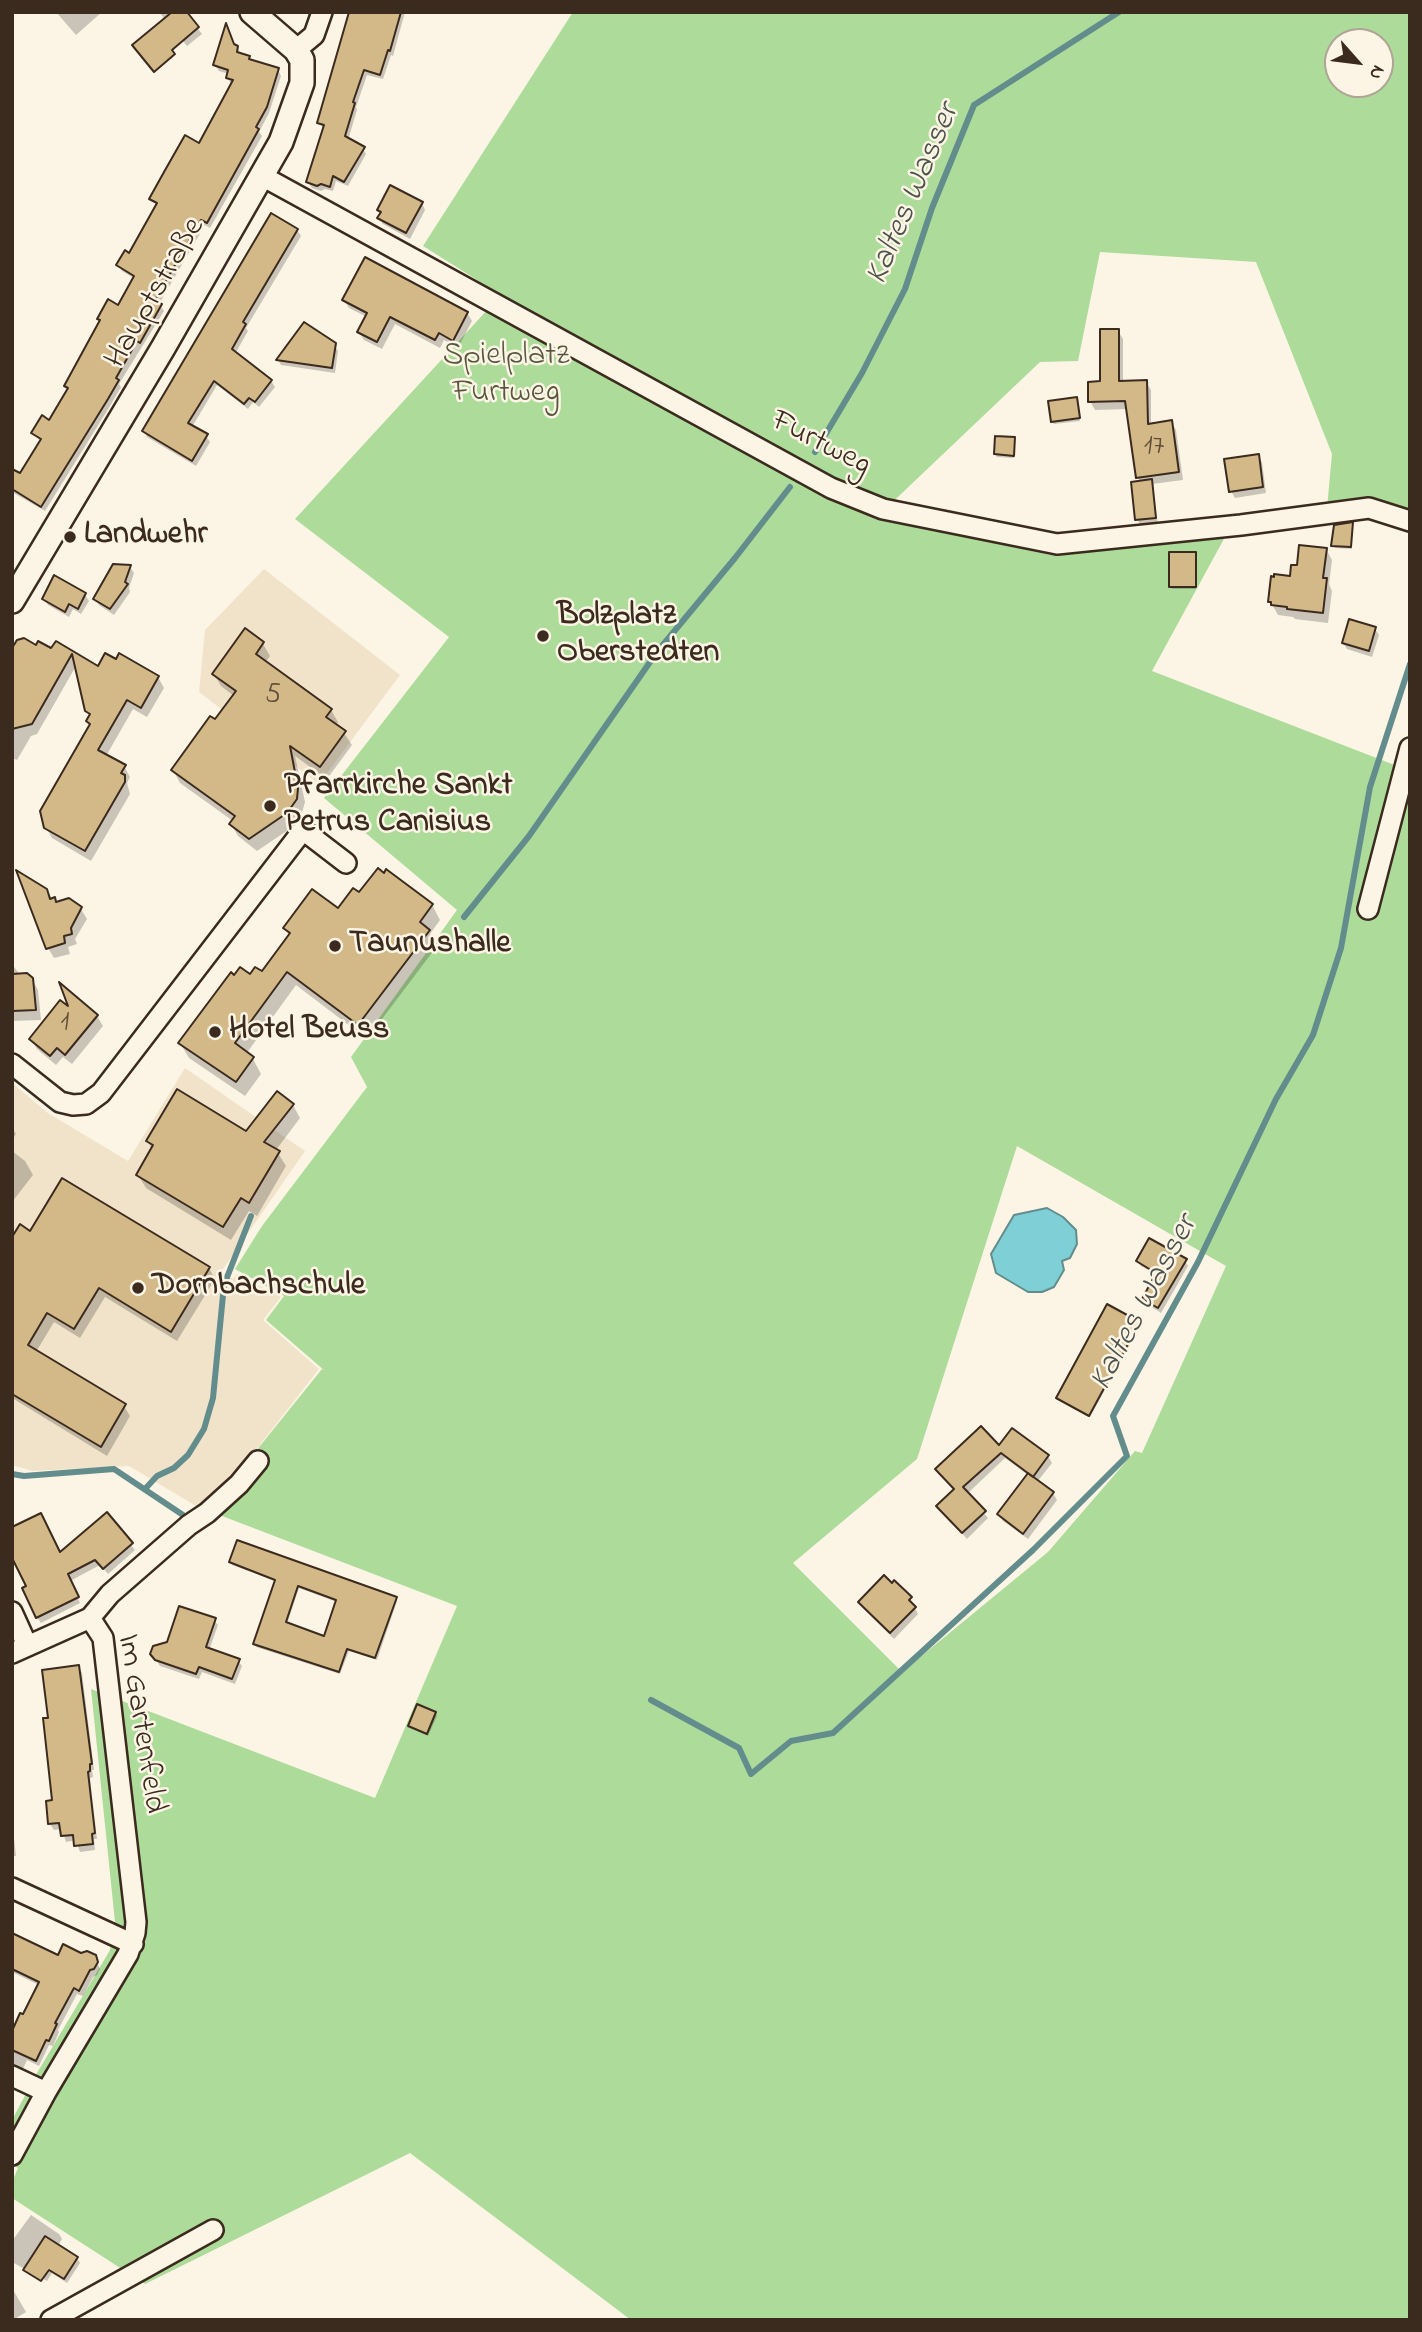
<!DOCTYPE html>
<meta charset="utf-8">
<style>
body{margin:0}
#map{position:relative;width:1422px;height:2332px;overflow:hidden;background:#fcf5e5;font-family:"Indie Flower",sans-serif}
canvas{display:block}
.frame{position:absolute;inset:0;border:14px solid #3b2a1e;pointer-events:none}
.north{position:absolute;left:1324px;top:28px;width:70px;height:70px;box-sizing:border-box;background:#fcf5e5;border:2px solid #afa495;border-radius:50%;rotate:118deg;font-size:19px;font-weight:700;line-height:28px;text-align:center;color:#3b2a1e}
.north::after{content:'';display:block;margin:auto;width:24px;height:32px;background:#3b2a1e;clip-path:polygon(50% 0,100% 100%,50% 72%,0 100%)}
</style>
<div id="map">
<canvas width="1422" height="2332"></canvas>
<div class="frame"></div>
<div class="north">N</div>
</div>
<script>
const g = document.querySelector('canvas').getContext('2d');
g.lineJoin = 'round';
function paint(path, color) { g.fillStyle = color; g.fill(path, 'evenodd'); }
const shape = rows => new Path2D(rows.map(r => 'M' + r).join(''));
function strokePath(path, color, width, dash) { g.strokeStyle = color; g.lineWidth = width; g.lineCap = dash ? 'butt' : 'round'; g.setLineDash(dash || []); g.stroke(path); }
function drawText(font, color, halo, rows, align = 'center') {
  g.font = font + ' "Indie Flower",sans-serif'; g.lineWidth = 5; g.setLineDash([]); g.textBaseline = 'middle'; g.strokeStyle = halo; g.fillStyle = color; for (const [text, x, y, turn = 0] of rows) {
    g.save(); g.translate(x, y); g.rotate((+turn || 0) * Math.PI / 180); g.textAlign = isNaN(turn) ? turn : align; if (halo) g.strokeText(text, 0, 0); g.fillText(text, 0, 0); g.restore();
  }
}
const built = shape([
 [264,569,400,675,319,784,199,692,205,630],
 [185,1068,305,1151,221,1272,233,1279,237,1274,281,1297,263,1320,319,1369,231,1482,196,1506,129,1466,32,1471,12,1465,12,1083,48,1113,128,1161]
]);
const green = shape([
 [573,12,1410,12,1410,532,1382,520,1363,517,1326,519,1332,454,1256,262,1100,252,1078,361,1040,362,881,513,928,528,1050,555,1225,537,1152,671,1410,771,1410,2320,631,2320,410,2153,145,2284,12,2198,12,2182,18,2168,12,2165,12,2120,37,2073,110,1950,115,1922,91,1689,375,1798,457,1606,196,1506,231,1482,322,1369,325,1371,266,1320,284,1296,235,1269,262,1226,367,1087,351,1057,457,910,324,798,449,637,295,519,501,295,423,246],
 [1338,42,1380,42,1380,84,1338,84],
 [1017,1146,1226,1266,1142,1453,1135,1451,1048,1552,902,1672,793,1563,917,1459]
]);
const water = shape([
 [1047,1208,1063,1217,1076,1230,1077,1244,1070,1258,1062,1261,1064,1270,1054,1287,1042,1292,1028,1292,996,1273,991,1254,1014,1215,1047,1208]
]);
const shadow = shape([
 [56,12,102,12,76,35],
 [159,12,185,12,202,34,187,46],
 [351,12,405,12,393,56,391,55,383,79,367,75,356,107,357,110,348,140,363,149,366,154,348,186,336,181,333,191,325,189,321,191,312,188,308,182,324,129,319,123],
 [227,27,235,46,241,53,249,58,251,61,278,70,281,76,269,113,259,132,262,136,210,228,205,225,159,304,164,311,119,384,121,387,110,406,45,511,12,492,12,472,20,476,41,442,33,433,50,422,68,391,66,386,118,307,135,279,122,271,118,265,129,255,157,206,151,199,200,146,231,84,228,78,229,74,219,71,215,65],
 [422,203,425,210,410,239,383,224,379,218,381,214,379,210],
 [297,230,301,236,246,328,248,331,235,354,271,381,275,387,259,407,253,402,248,409,217,385,192,427,206,436,210,442,196,466,147,437,144,431],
 [344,300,467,313,472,321,458,348,444,340,440,348,395,324,382,349,364,340,359,332,367,317,349,308],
 [1118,331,1123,339,1123,383,1146,382,1151,390,1151,425,1171,422,1176,430,1183,480,1152,484,1158,524,1141,526,1137,519,1140,482,1138,478,1128,409,1095,410,1090,401,1101,383],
 [334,345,338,351,335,373,281,365,278,360],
 [1077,402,1080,421,1054,424,1052,422],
 [1014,439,1014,458,997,457,995,454],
 [1258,456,1262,462,1266,493,1235,498,1231,491],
 [1352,524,1352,549,1335,548,1333,545],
 [1326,549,1332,560,1329,584,1332,591,1328,623,1295,619,1293,617,1278,615,1270,601,1298,567],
 [1195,554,1196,589,1172,589,1170,586],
 [130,567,134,573,129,588,130,592,114,615,99,605,95,599],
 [85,595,89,601,81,614,73,609,69,617,48,605,44,599],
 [1375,629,1379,635,1372,657,1347,649,1343,643],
 [56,644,99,668,158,677,164,688,147,717,133,709,106,756,124,766,130,777,127,783,130,794,91,861,52,838,46,827,91,727,88,721,90,716,87,710,76,666,37,734,31,736,17,760,12,758,12,652,37,647,52,651],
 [263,644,270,656,265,663,331,710,338,722,335,726,344,733,352,745,327,779,295,756,305,802,301,816,294,826,257,851,238,836,231,824,233,821,180,783,173,770,216,722,234,696,221,686,214,674],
 [46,890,56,903,81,909,87,919,75,939,77,944,68,947,70,954,54,958,48,948],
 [359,895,432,905,440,920,430,934,437,946,367,1039,296,985,246,1054,253,1059,261,1074,245,1096,189,1058,180,1043,250,977,262,974,290,937,285,928,339,911],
 [12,964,20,975,32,979,38,990,41,1020,12,1021],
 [72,1011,97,1016,103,1026,72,1064,63,1057,56,1065,37,1049,31,1039],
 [293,1105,300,1118,276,1150,286,1166,257,1216,249,1211,231,1240,146,1188,138,1175,152,1150,148,1141,246,1133],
 [12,1127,16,1134,12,1140],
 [12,1151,25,1161,33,1175,12,1202],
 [31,1233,209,1268,215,1279,177,1341,105,1297,80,1338,54,1322,36,1352,124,1406,130,1416,107,1456,12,1398,12,1241],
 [1138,1261,1185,1261,1188,1266,1161,1313,1147,1304,1144,1299,1157,1275,1141,1266],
 [1139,1323,1140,1326,1090,1417,1060,1400,1058,1398],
 [999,1448,1048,1456,1052,1463,1037,1482,1053,1493,1057,1500,1028,1539,1003,1521,999,1515,1028,1475,1005,1458,967,1494,988,1518,967,1539,938,1506,955,1491,937,1470],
 [107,1515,135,1550,108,1574,100,1565,70,1581,80,1603,41,1623,37,1617,60,1555],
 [231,1562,396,1599,397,1601,377,1660,349,1651,340,1674,256,1647,255,1644,276,1581,232,1565],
 [299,1588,337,1602,325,1638,287,1624],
 [910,1598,918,1614,894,1639,864,1609,860,1602],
 [214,1620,218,1625,209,1650,238,1661,242,1666,235,1684,202,1672,199,1679,160,1666,152,1654],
 [78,1667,82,1673,94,1770,92,1770,93,1777,90,1778,97,1839,94,1839,95,1850,80,1852,76,1840,66,1842,62,1829,54,1830,50,1824,48,1802,54,1802,50,1719],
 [435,1713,437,1716,428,1736,411,1728,410,1726],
 [12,1820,16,1856,12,1856],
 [12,1935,59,1957,94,1956,100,1969,97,1975,93,1977,83,1996,77,1994,58,2030,59,2032,53,2046,49,2045,39,2066,27,2060,22,2071,12,2071,12,2027,16,2028,24,2016,39,1985,12,1972],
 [31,2215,59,2234,62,2239,58,2246,77,2258,80,2263,67,2283,52,2273,47,2281,12,2262,12,2241],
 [12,2288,26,2312,13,2320,12,2320]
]);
const stream = shape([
 [815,452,862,373,905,289,932,208,974,105,1119,12],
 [464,917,529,836,657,652,735,558,790,487],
 [12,1474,24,1476,114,1469,183,1515],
 [145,1489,157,1476,174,1468,188,1455,204,1429,213,1398,224,1285,251,1216],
 [651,1700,739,1748,751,1774,791,1741,833,1733,1033,1550,1127,1456,1113,1416,1198,1262,1276,1099,1313,1035,1341,948,1370,787,1410,664]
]);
const building = shape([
 [172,12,187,12,199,27,172,50,175,54,154,72,132,45,172,12],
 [349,12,401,12,390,51,388,50,380,75,364,70,353,102,355,103,345,136,365,147,344,182,333,176,330,187,321,184,317,186,306,182,324,125,317,123,349,12],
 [226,23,234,44,238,46,237,52,250,56,249,59,279,68,267,107,256,127,259,129,207,223,201,220,155,300,162,304,140,343,137,341,116,378,119,380,108,399,41,507,12,489,12,469,20,473,41,439,31,433,42,415,49,420,68,388,64,386,100,320,97,319,108,299,118,305,134,276,116,265,125,250,129,253,157,203,149,199,164,172,185,135,199,143,233,80,226,78,228,70,213,65,226,23],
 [390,185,423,202,406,233,377,218,381,212,377,210,390,185],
 [271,213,298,229,243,322,246,324,232,349,272,380,255,402,249,398,244,404,214,381,188,423,208,434,192,461,142,431,271,213],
 [365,257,468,312,453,341,439,333,435,340,390,317,377,342,357,332,367,313,342,300,365,257],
 [304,322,336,343,332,368,276,360,304,322],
 [1100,329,1119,329,1119,381,1147,380,1148,424,1172,420,1179,472,1136,478,1125,401,1088,402,1088,382,1100,381,1100,329],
 [1077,397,1080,418,1051,422,1048,401,1077,397],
 [995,436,1015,437,1014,456,994,454,995,436],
 [1259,454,1263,487,1229,492,1224,459,1259,454],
 [1152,479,1156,518,1135,520,1131,482,1152,479],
 [1353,522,1351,547,1331,546,1334,525,1353,522],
 [1299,545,1327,548,1323,578,1327,578,1323,613,1287,609,1287,607,1271,605,1271,602,1268,602,1271,576,1274,577,1274,574,1290,576,1291,565,1297,565,1299,545],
 [1169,552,1196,552,1196,587,1169,587,1169,552],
 [113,564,131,565,125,582,128,584,110,609,93,599,113,564],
 [54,575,86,593,78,609,69,604,65,612,42,599,54,575],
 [1349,619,1376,627,1369,651,1342,643,1349,619],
 [245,628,264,642,256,654,332,709,326,717,346,731,320,767,290,746,298,788,297,799,287,813,249,839,229,824,235,816,171,770,210,716,215,719,236,691,212,674,245,628],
 [24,638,36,645,38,641,51,648,56,641,98,666,105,653,116,659,119,653,159,676,141,708,127,700,98,750,126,765,121,773,125,775,125,782,85,851,44,828,40,811,90,724,86,721,90,714,85,711,72,654,32,724,12,729,12,648,17,640,24,638],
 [378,868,384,873,386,869,433,904,420,922,430,930,358,1025,287,972,235,1043,254,1057,236,1082,178,1043,231,972,234,975,240,967,250,974,255,967,262,971,290,933,283,928,312,889,338,908,353,888,359,892,378,868],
 [16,870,47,889,50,899,55,897,56,902,69,898,82,907,71,928,72,934,64,936,65,943,46,949,16,870],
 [27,973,33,978,36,1010,12,1011,12,974,27,973],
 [59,982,98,1015,65,1055,57,1048,50,1056,29,1039,60,1000,68,1006,59,982],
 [177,1089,246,1131,277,1091,294,1104,264,1142,280,1151,249,1203,241,1198,223,1227,136,1175,153,1145,146,1141,177,1089],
 [62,1178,210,1267,171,1332,99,1288,74,1329,47,1313,28,1345,126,1404,101,1447,12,1394,12,1237,20,1224,30,1231,62,1178],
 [1149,1238,1187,1259,1158,1308,1142,1299,1156,1273,1136,1261,1149,1238],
 [1107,1304,1140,1322,1089,1416,1056,1398,1107,1304],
 [981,1426,999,1445,1012,1428,1049,1455,1033,1477,1001,1453,963,1487,986,1511,962,1533,936,1506,954,1489,935,1469,981,1426],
 [1028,1473,1054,1492,1023,1534,997,1514,1028,1473],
 [107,1512,133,1543,103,1569,95,1560,68,1574,79,1597,36,1618,22,1588,26,1586,12,1558,12,1527,41,1513,60,1552,107,1512],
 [237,1540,397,1597,375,1658,347,1649,339,1672,253,1644,275,1580,229,1562,237,1540],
 [298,1586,336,1600,324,1636,286,1622,298,1586],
 [884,1575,892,1583,894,1580,912,1597,909,1600,916,1607,890,1633,858,1602,884,1575],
 [179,1606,216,1618,206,1647,240,1659,232,1679,199,1667,196,1674,155,1660,150,1654,153,1646,167,1642,179,1606],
 [79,1665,92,1764,90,1764,90,1771,88,1772,95,1833,92,1834,93,1844,74,1846,73,1835,61,1836,59,1823,48,1824,46,1801,52,1800,43,1718,48,1718,42,1670,79,1665],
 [417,1704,436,1712,427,1734,408,1726,417,1704],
 [12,1933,58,1955,63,1944,81,1953,87,1951,96,1955,98,1962,94,1969,90,1970,79,1991,74,1988,55,2023,57,2024,49,2041,46,2040,36,2061,12,2050,12,2031,20,2013,23,2014,39,1982,12,1969,12,1933],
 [45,2236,78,2257,64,2279,49,2270,41,2281,23,2270,45,2236]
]);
const minor = shape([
 [296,50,314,35,322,12],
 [262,176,831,488,883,509,1057,544,1241,525,1369,508,1410,521],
 [1368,909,1410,748],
 [12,1064,60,1102,73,1105,86,1104,101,1093,303,830,346,863],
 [12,1612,27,1645],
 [12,1653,90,1618],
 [12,1888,133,1944],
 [12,2076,46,2092],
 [12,2155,46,2092,128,1954,135,1933,136,1922,103,1638,90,1618,110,1594,189,1525,207,1513,239,1484,258,1461],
 [51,2320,213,2230]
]);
const tertiary = shape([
 [12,601,163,348,281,142,302,83,302,60,296,50,252,12]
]);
const markers = [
 [70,537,7,"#3b2a1e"],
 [543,636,7,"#3b2a1e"],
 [270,806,7,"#3b2a1e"],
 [335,946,7,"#3b2a1e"],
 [215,1032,7,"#3b2a1e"],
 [138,1288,7,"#3b2a1e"]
];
const numberNames = [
 ["17",1154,448],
 ["5",273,696],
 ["1",65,1024]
];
const streetNames = [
 ["Hauptstraße",157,294,-60],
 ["Furtweg",820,445,27],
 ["Im Gartenfeld",139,1724,81]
];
const parkNames = [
 ["Spielplatz",506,358],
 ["Furtweg",506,395]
];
const poiNames = [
 ["Landwehr",84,537],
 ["Bolzplatz",557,618],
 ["Oberstedten",557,655],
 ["Pfarrkirche Sankt",284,788],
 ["Petrus Canisius",284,825],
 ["Taunushalle",349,946],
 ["Hotel Beuss",229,1032],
 ["Dornbachschule",152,1288]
];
const waterNames = [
 ["Kaltes Wasser",915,195,-67],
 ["Kaltes Wasser",1146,1304,-62]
];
paint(built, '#f0e3c9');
paint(green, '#addb9a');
paint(water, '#7ecfd6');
strokePath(water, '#638d8c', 2);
paint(shadow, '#0003');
strokePath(stream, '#638d8c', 6);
paint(building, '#d3b888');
strokePath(building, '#3b2a1e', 2);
strokePath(minor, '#3b2a1e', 24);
strokePath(tertiary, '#3b2a1e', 28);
strokePath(minor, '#fcf5e5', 19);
strokePath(tertiary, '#fcf5e5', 23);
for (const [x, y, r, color] of markers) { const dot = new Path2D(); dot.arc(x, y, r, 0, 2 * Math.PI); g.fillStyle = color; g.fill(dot); strokePath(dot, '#fcf5e5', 2.5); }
drawText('28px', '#614e38', null, numberNames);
drawText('32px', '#3b2a1e', '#fcf5e5', streetNames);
drawText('32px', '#58563d', '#fcf5e5', parkNames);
drawText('bold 32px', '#3b2a1e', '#fcf5e5', poiNames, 'left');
drawText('italic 33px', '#4c534c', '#fcf5e5', waterNames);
</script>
